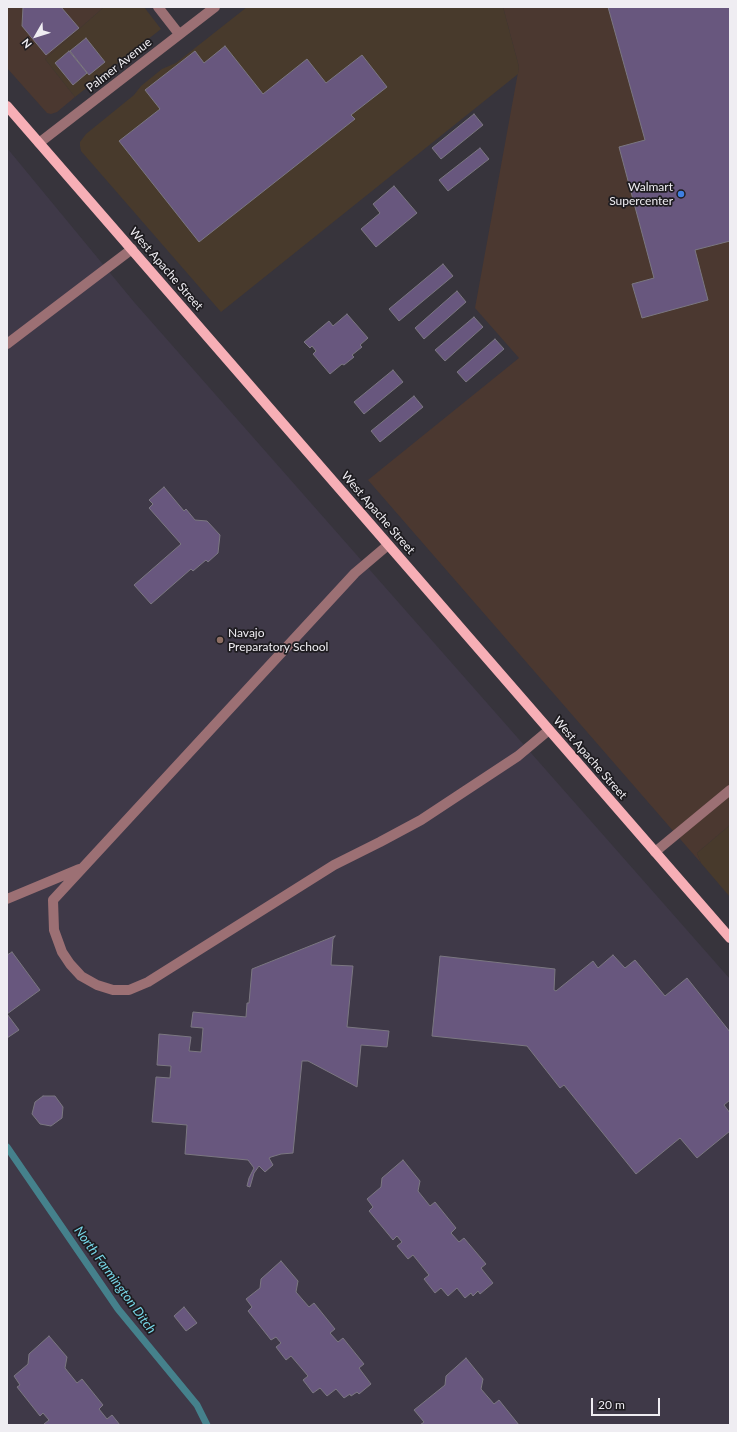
<!DOCTYPE html>
<style>
body{margin:0}
#map{position:relative;width:737px;height:1432px;overflow:hidden;background:#37343c;font-family:Lato,sans-serif}
canvas{display:block}
.frame{position:absolute;inset:0;border:8px solid #efedf2;pointer-events:none}
.north{position:absolute;left:16px;top:16px;width:40px;height:40px;-webkit-text-stroke:3px #1e1c20;paint-order:stroke;rotate:231deg;font-size:11px;font-weight:700;line-height:16px;text-align:center;color:#efedf2}
.north::after{content:'';display:block;margin:auto;width:14px;height:18px;background:#efedf2;clip-path:polygon(50% 0,100% 100%,50% 72%,0 100%)}
.scale{position:absolute;left:591px;top:1398px;width:69px;height:18px;box-sizing:border-box;border:2px solid #efedf2;border-top:0;padding-left:5px;font-size:12px;line-height:14px;white-space:nowrap;color:#efedf2;-webkit-text-stroke:3px #1e1c20;paint-order:stroke}
</style>
<div id="map">
<canvas width="737" height="1432"></canvas>
<div class="frame"></div>
<div class="north">N</div>
<div class="scale">20 m</div>
</div>
<script>
const g = document.querySelector('canvas').getContext('2d');
g.lineJoin = 'round';
function paint(path, color) { g.fillStyle = color; g.fill(path, 'evenodd'); }
const shape = rows => new Path2D(rows.map(r => 'M' + r).join(''));
function strokePath(path, color, width, dash) { g.strokeStyle = color; g.lineWidth = width; g.lineCap = dash ? 'butt' : 'round'; g.setLineDash(dash || []); g.stroke(path); }
function drawText(font, color, halo, rows, align = 'center') {
  g.font = font + ' Lato,sans-serif'; g.lineWidth = 3.5; g.setLineDash([]); g.textBaseline = 'middle'; g.strokeStyle = halo; g.fillStyle = color; for (const [text, x, y, turn = 0] of rows) {
    g.save(); g.translate(x, y); g.rotate((+turn || 0) * Math.PI / 180); g.textAlign = isNaN(turn) ? turn : align; if (halo) g.strokeText(text, 0, 0); g.fillText(text, 0, 0); g.restore();
  }
}
const commercial = shape([
 [7,7,104,7,45,59,75,97,57,112,51,114,47,113,7,68],
 [503,7,730,7,730,825,697,853,701,863,368,480,519,358,475,308,519,67]
]);
const industrial = shape([
 [104,7,144,7,161,29,75,97,45,59],
 [247,7,503,7,519,67,518,74,221,312,81,151,80,146,80,142,86,134,134,95,141,86,162,69,176,63],
 [730,825,730,897,701,863,697,853]
]);
const built = shape([
 [7,148,134,302,730,979,730,1425,7,1425]
]);
const stream = shape([
 [7,1147,118,1309,197,1405,207,1425]
]);
const building = shape([
 [23,7,61,7,79,28,46,55,22,26,23,7],
 [608,7,730,7,730,241,695,250,708,300,642,318,632,284,654,278,619,147,645,140,608,7],
 [86,38,105,62,89,75,70,51,86,38],
 [225,46,263,94,307,59,326,83,362,55,387,87,351,115,355,119,199,242,119,141,160,109,145,90,195,51,204,63,225,46],
 [69,51,87,73,73,85,55,63,69,51],
 [474,114,483,125,441,159,432,148,474,114],
 [480,148,489,159,448,191,439,180,480,148],
 [394,186,417,213,376,247,361,229,380,213,373,204,394,186],
 [443,264,453,276,399,321,389,309,443,264],
 [457,291,466,302,424,339,415,328,457,291],
 [347,314,368,338,360,345,362,347,352,355,354,357,344,365,342,364,330,374,313,354,316,351,312,346,310,348,304,342,329,321,333,326,347,314],
 [474,317,483,327,445,361,435,350,474,317],
 [495,339,504,349,466,382,457,372,495,339],
 [393,370,403,382,364,414,354,402,393,370],
 [414,396,423,407,380,442,371,431,414,396],
 [164,487,184,511,186,509,195,520,207,521,220,535,218,553,208,562,206,560,193,571,191,569,151,604,134,585,181,544,149,508,153,504,149,500,164,487],
 [335,936,333,939,331,965,353,966,347,1027,389,1031,387,1047,361,1045,357,1087,308,1061,302,1061,293,1153,281,1154,271,1157,269,1158,273,1165,265,1172,259,1166,254,1173,250,1187,247,1186,249,1178,254,1168,248,1160,185,1154,187,1125,152,1122,156,1077,170,1078,171,1066,157,1065,159,1034,191,1037,189,1051,201,1052,203,1028,191,1027,193,1012,246,1017,247,1003,249,1003,252,969,335,936],
 [12,952,40,990,7,1014,7,955,12,952],
 [613,955,625,968,635,960,665,996,687,978,730,1032,730,1100,724,1105,730,1113,730,1131,697,1158,680,1138,636,1174,564,1085,560,1088,527,1046,432,1036,440,956,555,969,554,990,556,991,593,961,598,968,613,955],
 [7,1014,19,1030,7,1038,7,1014],
 [43,1096,55,1096,63,1107,62,1118,51,1126,40,1124,32,1114,35,1102,43,1096],
 [403,1160,420,1181,418,1191,430,1206,435,1202,456,1228,451,1233,459,1242,464,1238,486,1264,481,1268,493,1283,480,1294,478,1291,473,1296,471,1293,465,1298,457,1288,448,1296,441,1288,435,1293,424,1279,429,1275,413,1255,408,1259,397,1246,402,1242,397,1236,393,1240,369,1211,373,1207,367,1199,381,1187,382,1178,403,1160],
 [281,1261,298,1281,296,1292,309,1307,314,1303,335,1329,330,1333,338,1342,343,1338,364,1364,359,1368,371,1384,359,1394,357,1392,351,1396,350,1394,344,1398,336,1389,327,1396,320,1388,313,1393,303,1380,308,1376,291,1356,286,1360,276,1347,281,1343,276,1337,271,1340,248,1311,252,1307,246,1299,260,1288,261,1279,281,1261],
 [184,1307,197,1323,186,1331,174,1316,184,1307],
 [49,1336,67,1357,65,1368,77,1383,82,1379,103,1405,99,1409,107,1419,112,1415,120,1425,45,1425,44,1424,49,1420,43,1413,40,1416,17,1387,20,1385,14,1376,28,1364,29,1354,49,1336],
 [466,1358,483,1379,481,1389,494,1404,499,1400,519,1425,420,1425,424,1422,414,1410,445,1385,446,1376,466,1358]
]);
const minor = shape([
 [158,7,179,34],
 [39,143,215,7],
 [7,344,132,249],
 [388,545,355,573,53,900,54,930,62,952,70,964,81,976,97,985,113,990,129,990,148,982,334,865,380,842,421,820,518,756,549,730],
 [655,852,730,790],
 [7,899,79,869]
]);
const major = shape([
 [7,106,730,938]
]);
const markers = [
 [681,194,4,"#3f7fe0"],
 [220,640,4,"#8d6e63"]
];
const streetNames = [
 ["Palmer Avenue",119,65,-38],
 ["West Apache Street",166,269,49],
 ["West Apache Street",378,513,49],
 ["West Apache Street",590,758,49]
];
const poiNames = [
 ["Walmart",673,187],
 ["Supercenter",673,201],
 ["Navajo",228,633,"left"],
 ["Preparatory School",228,647,"left"]
];
const waterNames = [
 ["North Farmington Ditch",115,1280,54]
];
paint(commercial, '#4b3830');
paint(industrial, '#483a2c');
paint(built, '#3f3948');
strokePath(stream, '#45818c', 7);
paint(building, '#68577e');
strokePath(building, '#7b7781', 1);
strokePath(minor, '#9c7074', 10);
strokePath(major, '#f7afb6', 10);
for (const [x, y, r, color] of markers) { const dot = new Path2D(); dot.arc(x, y, r, 0, 2 * Math.PI); g.fillStyle = color; g.fill(dot); strokePath(dot, '#1e1c20', 1.5); }
drawText('12px', '#efedf2', '#1e1c20', streetNames);
drawText('12px', '#efedf2', '#1e1c20', poiNames, 'right');
drawText('italic 13px', '#77d8e9', '#1e1c20', waterNames);
</script>
